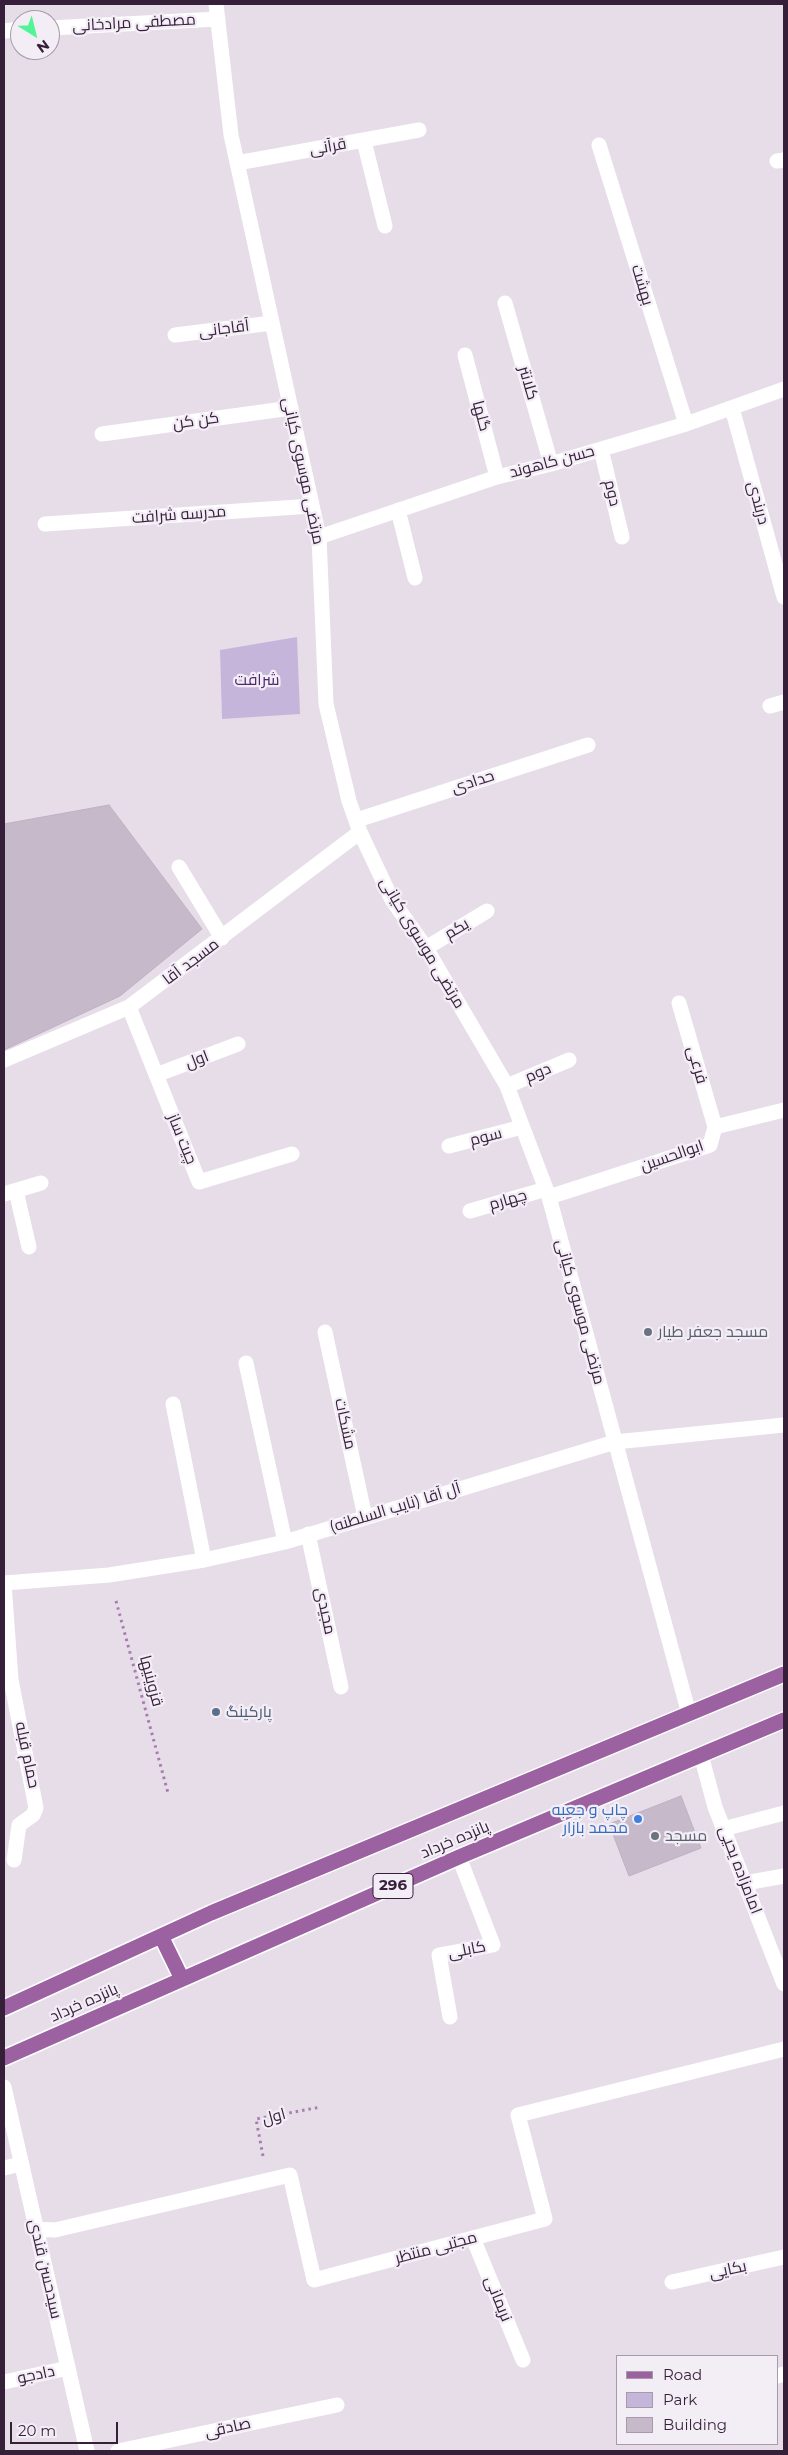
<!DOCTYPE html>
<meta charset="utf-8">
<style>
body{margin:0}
#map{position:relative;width:788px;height:2455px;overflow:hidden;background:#e6dde9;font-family:Montserrat,sans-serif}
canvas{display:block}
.frame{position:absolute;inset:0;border:5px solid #361f39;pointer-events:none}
.legend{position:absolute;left:616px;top:2355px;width:162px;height:90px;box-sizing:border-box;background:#f3edf6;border:1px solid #a79baa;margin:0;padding:6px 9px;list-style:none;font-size:15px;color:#361f39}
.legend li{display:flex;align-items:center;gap:10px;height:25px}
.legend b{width:25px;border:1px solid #a79baa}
.north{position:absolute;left:10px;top:10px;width:50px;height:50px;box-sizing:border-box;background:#f3edf6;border:1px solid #a79baa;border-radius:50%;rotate:144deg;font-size:14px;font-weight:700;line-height:20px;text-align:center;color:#361f39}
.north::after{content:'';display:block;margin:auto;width:18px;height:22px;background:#51f496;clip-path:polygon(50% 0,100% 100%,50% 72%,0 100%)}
.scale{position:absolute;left:10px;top:2422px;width:108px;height:22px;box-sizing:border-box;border:2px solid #361f39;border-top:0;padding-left:6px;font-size:15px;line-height:18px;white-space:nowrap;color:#361f39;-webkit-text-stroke:4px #f3edf6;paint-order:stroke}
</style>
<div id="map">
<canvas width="788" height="2455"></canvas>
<div class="frame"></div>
<ul class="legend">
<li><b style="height:6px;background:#9b61a0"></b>Road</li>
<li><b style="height:14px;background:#c6b5db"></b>Park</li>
<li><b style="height:14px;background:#c6baca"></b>Building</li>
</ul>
<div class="north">N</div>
<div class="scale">20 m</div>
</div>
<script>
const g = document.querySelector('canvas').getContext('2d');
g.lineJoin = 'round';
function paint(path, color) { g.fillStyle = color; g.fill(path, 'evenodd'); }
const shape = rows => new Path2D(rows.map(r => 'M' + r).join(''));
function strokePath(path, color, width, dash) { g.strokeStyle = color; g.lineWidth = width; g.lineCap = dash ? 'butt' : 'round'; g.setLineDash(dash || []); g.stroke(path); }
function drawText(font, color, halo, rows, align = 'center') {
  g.font = font + ' Montserrat,Cairo,sans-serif'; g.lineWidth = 4.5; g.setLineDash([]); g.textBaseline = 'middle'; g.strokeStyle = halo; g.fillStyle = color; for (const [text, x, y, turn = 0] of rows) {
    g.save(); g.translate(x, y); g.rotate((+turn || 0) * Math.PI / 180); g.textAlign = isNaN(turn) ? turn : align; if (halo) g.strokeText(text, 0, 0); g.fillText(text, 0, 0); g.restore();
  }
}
const green = shape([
 [297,637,300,714,222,719,220,650]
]);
const building = shape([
 [109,805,202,929,120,996,4,1050,4,824,109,805],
 [681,1796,701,1848,629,1876,609,1824,681,1796]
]);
const path = shape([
 [116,1601,168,1793],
 [263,2156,256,2119,321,2107]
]);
const minor = shape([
 [216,4,231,135,319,537,326,704,349,801,360,832,392,900,426,948,507,1086,549,1197,689,1714],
 [50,28,218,19],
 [4,31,20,29],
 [364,141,385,226],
 [599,145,686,424],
 [777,161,784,160],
 [237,163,419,130],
 [505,303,551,464],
 [175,335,272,323],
 [465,355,497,477],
 [732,408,784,597],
 [102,434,291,408],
 [601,449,622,537],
 [398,510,415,578],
 [45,524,312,506],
 [319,537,497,477,551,464,686,424,784,389],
 [770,706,784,702],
 [357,820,588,745],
 [179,867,222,938],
 [426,948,487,911],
 [679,1003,715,1127],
 [129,1007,199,1182,292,1154],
 [4,1060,129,1007,360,832],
 [156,1075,238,1044],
 [507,1086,569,1060],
 [449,1146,522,1127],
 [16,1191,29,1247],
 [4,1194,41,1183],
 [549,1197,710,1145,715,1127,784,1110],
 [470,1211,546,1189],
 [325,1332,365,1517],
 [246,1363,285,1542],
 [173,1404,204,1560],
 [308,1534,341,1687],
 [4,1583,109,1575,204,1560,285,1542,615,1442,784,1425],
 [4,1583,11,1680,36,1808,33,1815,19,1825,14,1860],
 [701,1755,715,1807,784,1984],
 [723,1829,784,1813],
 [745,1883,784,1876],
 [450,2017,439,1955,493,1945,459,1857],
 [4,2087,87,2451],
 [4,2168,21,2164],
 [35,2229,55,2230,290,2175,314,2280,545,2219,518,2115,784,2049],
 [473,2238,523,2360],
 [672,2282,784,2257],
 [777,2376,784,2374],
 [4,2382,68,2368],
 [118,2451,337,2405]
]);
const major = shape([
 [161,1936,182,1979],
 [4,2008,211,1913,784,1674],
 [4,2058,459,1857,784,1720]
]);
const markers = [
 [648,1332,5,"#6b7280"],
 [216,1712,5,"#5c6f8a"],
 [638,1819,5,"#3f7fe0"],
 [655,1836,5,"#6b7280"]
];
const shields = [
 [393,1886,40]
];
const shieldNames = [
 ["296",393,1886]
];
const streetNames = [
 ["مصطفی مرادخانی",134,23,-3],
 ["قرآنی",328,147,-10],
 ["بهشت",642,285,73],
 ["آقاجانی",224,329,-7],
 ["کلانتر",528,383,74],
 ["گلها",481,416,75],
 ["کن کن",196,421,-8],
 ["حسن کاهوند",552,462,-15],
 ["مرتضی موسوی کیانی",303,471,78],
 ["دوم",612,493,77],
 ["دربندی",758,503,75],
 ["مدرسه شرافت",179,515,-4],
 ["حدادی",473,782,-18],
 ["یکم",457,929,-31],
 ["مرتضی موسوی کیانی",422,943,59],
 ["مسجد آقا",191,962,-37],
 ["اول",197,1060,-21],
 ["فرعی",697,1065,74],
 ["دوم",538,1073,-23],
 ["سوم",486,1137,-14],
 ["چیت ساز",182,1139,68],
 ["ابوالحسین",672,1156,-19],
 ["چهارم",508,1200,-16],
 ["مرتضی موسوی کیانی",580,1312,75],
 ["مشکات",345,1424,78],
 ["آل آقا (نایب السلطنه)",395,1508,-17],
 ["مجیدی",325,1611,78],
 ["قزوینیها",151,1681,75],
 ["حمام قبله",27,1755,78],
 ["پانزده خرداد",455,1840,-23],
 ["امامزاده یحیی",740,1870,69],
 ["کابلی",467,1950,-11],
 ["پانزده خرداد",84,2003,-24],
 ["اول",274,2117,-15],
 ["مجتبی منتظر",436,2248,-15],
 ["سیدحسن قندی",45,2269,77],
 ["بکایی",728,2270,-12],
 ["نریمانی",498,2299,68],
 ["دادجو",36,2375,-12],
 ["صادقی",228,2428,-12]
];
const parkNames = [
 ["شرافت",257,680]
];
const worshipNames = [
 ["مسجد جعفر طیار",658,1332],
 ["مسجد",665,1836]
];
const serviceNames = [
 ["پارکینگ",226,1712]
];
const shopNames = [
 ["چاپ و جعبه",628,1810],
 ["محمد بازار",628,1828]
];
paint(green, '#c6b5db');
paint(building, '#c6baca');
strokePath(building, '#beb0c3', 1);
strokePath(major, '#fff', 18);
strokePath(path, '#a77dae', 3, [2.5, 4]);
strokePath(minor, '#fff', 15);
strokePath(major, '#9b61a0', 15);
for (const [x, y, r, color] of markers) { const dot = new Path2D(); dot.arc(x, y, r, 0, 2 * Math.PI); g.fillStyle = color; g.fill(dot); strokePath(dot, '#f3edf6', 2); }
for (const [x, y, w] of shields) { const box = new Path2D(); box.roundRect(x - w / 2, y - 12.5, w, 25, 4); g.fillStyle = '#f3edf6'; g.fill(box); strokePath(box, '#361f39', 1); }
drawText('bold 15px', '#361f39', null, shieldNames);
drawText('16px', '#361f39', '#f3edf6', streetNames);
drawText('16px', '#512970', '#f3edf6', parkNames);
drawText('16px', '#5b616d', '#f3edf6', worshipNames, 'left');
drawText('16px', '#4e5e75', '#f3edf6', serviceNames, 'left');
drawText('16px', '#366cbe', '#f3edf6', shopNames, 'right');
</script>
